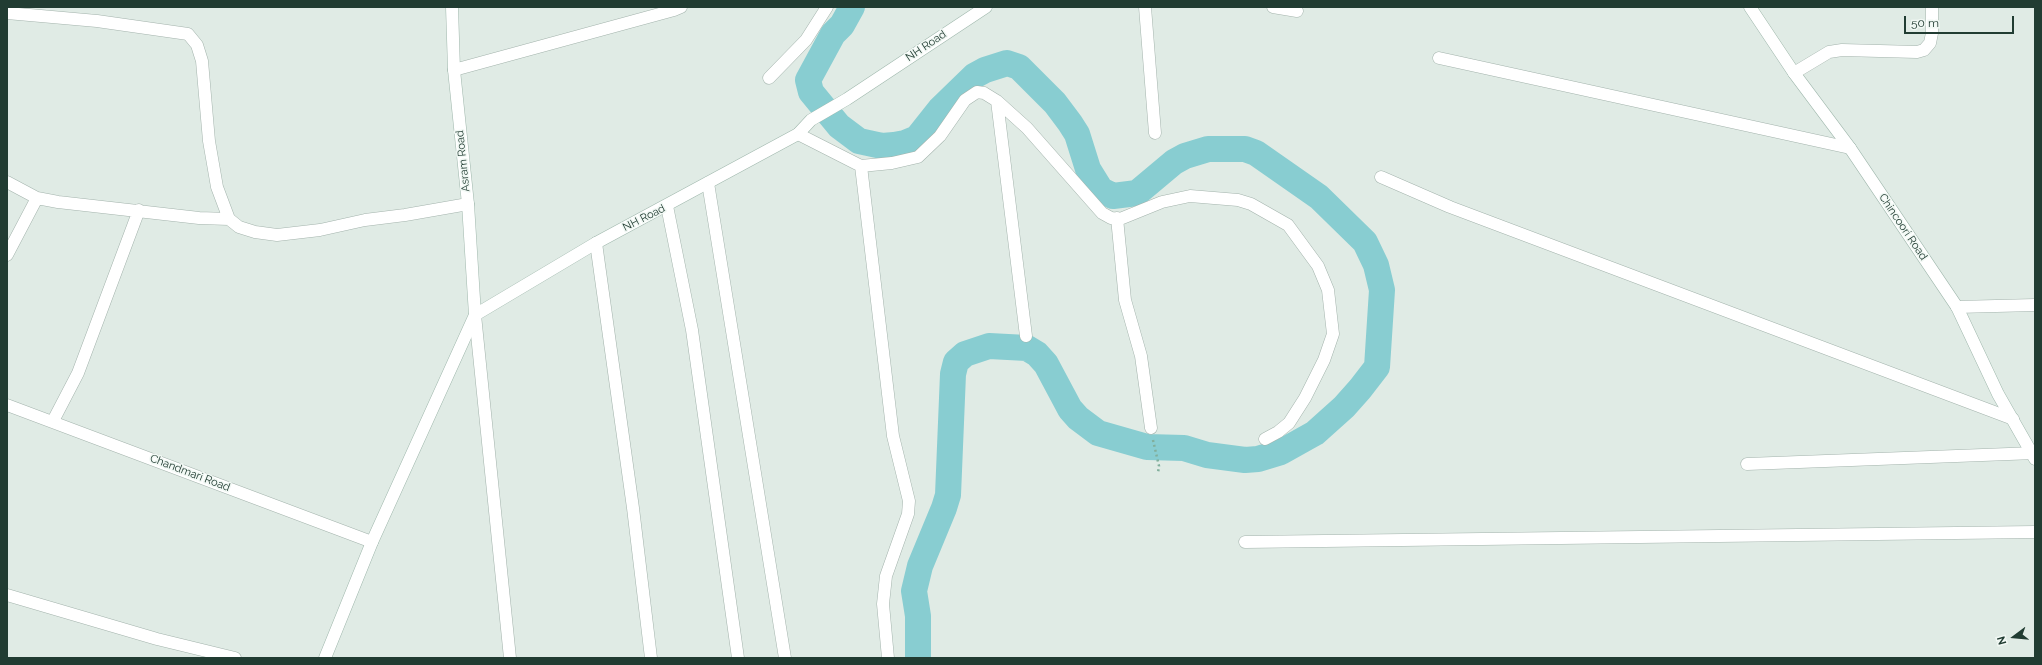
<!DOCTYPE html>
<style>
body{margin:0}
#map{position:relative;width:2042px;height:665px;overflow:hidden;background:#e0ebe5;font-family:Raleway,sans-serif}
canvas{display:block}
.frame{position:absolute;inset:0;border:8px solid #213c32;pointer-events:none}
.north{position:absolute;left:1994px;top:617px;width:40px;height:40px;-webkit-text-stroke:3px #f1f8f4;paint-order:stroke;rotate:254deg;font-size:11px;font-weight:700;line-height:16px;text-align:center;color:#213c32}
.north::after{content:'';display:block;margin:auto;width:14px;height:18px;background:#213c32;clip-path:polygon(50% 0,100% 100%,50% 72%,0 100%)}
.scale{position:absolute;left:1904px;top:16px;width:110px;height:18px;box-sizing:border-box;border:2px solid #213c32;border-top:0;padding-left:5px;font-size:12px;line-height:14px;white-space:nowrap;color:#213c32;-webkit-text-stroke:3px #f1f8f4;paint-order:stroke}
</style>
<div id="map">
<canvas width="2042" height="665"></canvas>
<div class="frame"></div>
<div class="north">N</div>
<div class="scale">50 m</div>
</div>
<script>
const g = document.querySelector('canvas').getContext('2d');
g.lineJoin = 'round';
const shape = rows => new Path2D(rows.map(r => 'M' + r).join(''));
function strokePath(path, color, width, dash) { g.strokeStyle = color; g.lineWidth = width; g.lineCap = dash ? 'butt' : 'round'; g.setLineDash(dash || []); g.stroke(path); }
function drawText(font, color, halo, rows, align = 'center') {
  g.font = font + ' Raleway,sans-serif'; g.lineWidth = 3; g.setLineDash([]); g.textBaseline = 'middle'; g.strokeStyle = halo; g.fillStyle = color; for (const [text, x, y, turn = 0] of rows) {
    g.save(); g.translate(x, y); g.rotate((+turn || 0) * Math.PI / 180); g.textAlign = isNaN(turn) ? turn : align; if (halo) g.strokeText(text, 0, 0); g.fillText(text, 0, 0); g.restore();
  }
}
const river = shape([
 [852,7,842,25,833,34,808,80,811,92,839,126,859,141,882,146,894,145,905,143,917,138,940,109,974,76,985,70,1007,63,1019,67,1055,103,1070,123,1077,134,1088,169,1101,190,1113,196,1137,193,1174,162,1185,156,1208,149,1245,149,1256,153,1319,197,1365,242,1376,265,1382,290,1377,367,1360,389,1344,407,1315,433,1281,452,1258,459,1245,460,1207,455,1184,448,1147,447,1098,433,1078,418,1070,409,1046,364,1037,354,1027,348,989,346,965,354,956,362,953,374,948,495,944,508,920,566,914,591,918,616,918,658]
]);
const path = shape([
 [1153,440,1159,466,1158,473]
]);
const minor = shape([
 [1145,7,1155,133],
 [1273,7,1297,11],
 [7,13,97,21,188,34,197,45,202,61,209,141,217,187,229,219,239,227,255,232,277,235,320,230,365,220,405,215,468,204],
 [1439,58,1850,148],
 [454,70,674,10,681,7],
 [1794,73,1829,52,1842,50,1917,52,1924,50,1930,43,1932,33,1932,7],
 [769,78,806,40,827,7],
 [997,101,1026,336],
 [798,134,861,166,893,436,909,501,908,514,886,576,883,604,888,658],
 [861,166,892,163,918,157,940,136,965,100,977,92,984,93,997,101,1027,128,1102,213,1111,218,1120,219,1162,202,1190,196,1238,200,1251,204,1288,225,1318,266,1328,290,1333,334,1324,360,1305,398,1289,423,1278,432,1265,439],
 [1381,177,1450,207,2013,419],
 [7,182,37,198,58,202,199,218,229,219],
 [708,183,785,658],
 [667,206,692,330,738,658],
 [1117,218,1125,300,1141,356,1151,428],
 [596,243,633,508,651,658],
 [7,255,37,198],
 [1957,307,2035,305],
 [475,315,510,658],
 [53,421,78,373,139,210],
 [1747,464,2035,453],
 [1245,542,2035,532],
 [7,595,157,639,235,658]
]);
const tertiary = shape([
 [7,405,372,542]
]);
const secondary = shape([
 [1750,7,1794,73,1850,148,1957,307,1998,394,2035,459],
 [475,315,596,243,798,134,811,120,847,99,986,7],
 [325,658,372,542,475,315,468,204,454,70,452,7]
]);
const streetNames = [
 ["NH Road",926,46,-34],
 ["Asram Road",463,161,-96],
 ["NH Road",644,218,-27],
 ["Chincoori Road",1903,227,56],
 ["Chandmari Road",190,473,21]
];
strokePath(river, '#88cdd1', 26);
strokePath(minor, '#a3b3ac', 13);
strokePath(tertiary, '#a3b3ac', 13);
strokePath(secondary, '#9fb7ac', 13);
strokePath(path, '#81af9c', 2.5, [2, 3]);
strokePath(minor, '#fff', 12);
strokePath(tertiary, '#fff', 12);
strokePath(secondary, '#fff', 12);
drawText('11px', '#213c32', '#f1f8f4', streetNames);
</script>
